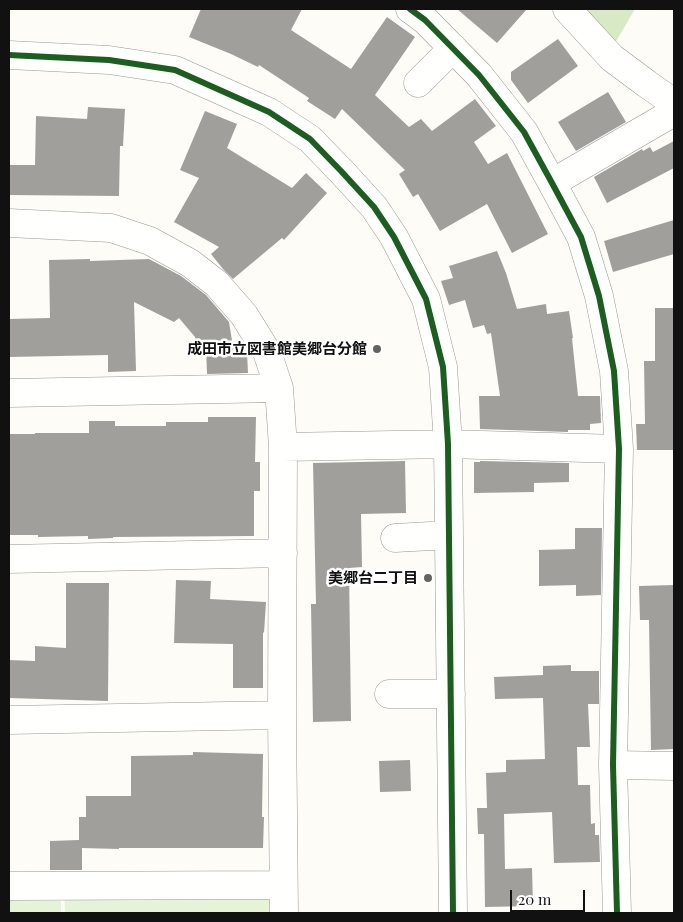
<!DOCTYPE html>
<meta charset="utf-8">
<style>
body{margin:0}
#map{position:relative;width:683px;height:922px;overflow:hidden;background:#fdfcf7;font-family:"Playfair Display",serif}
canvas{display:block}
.frame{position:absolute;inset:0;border:10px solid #111;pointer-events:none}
.scale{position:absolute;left:510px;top:890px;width:75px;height:22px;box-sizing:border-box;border:2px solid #111;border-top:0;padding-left:6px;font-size:15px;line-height:18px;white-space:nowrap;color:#111;-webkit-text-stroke:4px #fff;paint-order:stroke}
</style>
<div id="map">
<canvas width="683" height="922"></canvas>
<div class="frame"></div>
<div class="scale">20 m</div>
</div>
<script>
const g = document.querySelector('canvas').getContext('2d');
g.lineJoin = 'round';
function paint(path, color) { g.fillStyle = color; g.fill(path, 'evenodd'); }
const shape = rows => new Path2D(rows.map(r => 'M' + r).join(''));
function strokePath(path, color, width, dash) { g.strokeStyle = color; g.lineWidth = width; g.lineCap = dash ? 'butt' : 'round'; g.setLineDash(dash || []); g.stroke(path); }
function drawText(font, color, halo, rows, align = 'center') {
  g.font = font + ' "Playfair Display","Noto Sans JP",serif'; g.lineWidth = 5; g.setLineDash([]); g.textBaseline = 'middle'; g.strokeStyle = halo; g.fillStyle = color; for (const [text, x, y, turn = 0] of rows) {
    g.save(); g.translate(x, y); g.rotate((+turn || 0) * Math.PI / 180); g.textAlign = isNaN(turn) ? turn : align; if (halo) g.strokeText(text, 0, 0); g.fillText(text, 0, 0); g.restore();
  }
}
const green = shape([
 [280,884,281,913,65,913,64,886],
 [9,900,61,901,61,913,9,913]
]);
const forest = shape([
 [577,9,635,9,611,50]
]);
const building = shape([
 [201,9,302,9,291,30,351,69,387,17,415,37,375,95,409,127,421,119,432,131,475,99,496,126,474,142,488,164,507,153,548,234,512,253,487,204,440,231,418,194,413,197,399,174,405,170,342,109,335,119,307,101,309,98,259,65,258,67,231,54,189,37],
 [457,9,527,9,497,43],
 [558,39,578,66,528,103,511,80,511,72],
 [608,92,626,122,576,151,558,122],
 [88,107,125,109,123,146,120,146,119,196,9,195,9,165,35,165,36,116,87,119],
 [205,111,237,124,227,148,292,188,306,173,327,193,284,240,282,238,233,279,223,269,211,254,219,247,174,222,199,178,180,170],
 [674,141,674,168,607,203,594,177,642,149,643,151,650,147,653,152],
 [674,220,674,254,613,272,604,241],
 [497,251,506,273,517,309,546,304,547,314,569,311,573,338,572,338,578,396,600,396,601,423,590,424,590,430,568,430,568,432,480,429,479,396,500,396,491,333,487,334,484,325,473,328,465,300,449,305,441,281,453,278,449,266],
 [90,259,90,261,149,259,181,276,206,295,229,322,234,353,247,353,248,373,207,374,206,346,197,348,195,337,179,318,174,322,134,302,136,371,108,372,108,355,9,357,9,319,50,318,49,260],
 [655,308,674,308,674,450,637,450,636,424,645,424,644,361,655,361],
 [208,417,256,417,255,462,260,462,260,491,254,491,254,536,113,537,113,538,88,539,88,536,38,537,38,535,9,535,9,434,35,434,35,433,89,433,89,421,115,421,115,426,166,426,166,422,208,422],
 [405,461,406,513,361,514,362,567,349,568,351,721,313,722,311,604,316,604,313,463],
 [480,461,569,463,569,482,534,483,534,492,474,493,474,462,480,462],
 [575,528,602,528,601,595,576,596,576,585,539,586,539,550,575,549],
 [176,580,211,581,210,599,266,602,264,633,263,632,263,688,233,688,233,644,174,643],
 [66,583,109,583,108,701,9,698,9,660,35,661,35,646,66,648],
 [674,585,674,749,651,750,649,620,640,620,639,586],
 [571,665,571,671,599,671,599,704,588,704,590,747,577,747,578,785,590,785,591,824,595,823,595,835,599,835,600,862,554,863,552,812,504,814,505,869,532,868,533,906,485,907,484,834,478,834,477,808,487,808,486,773,506,772,506,760,545,759,543,698,495,699,494,677,543,675,543,666],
 [193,752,263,754,262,817,264,817,263,848,119,848,119,849,82,848,82,870,50,870,50,841,79,840,79,817,86,817,86,796,131,796,131,756,193,755],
 [410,760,411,791,380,792,379,761]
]);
const minor = shape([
 [410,9,425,20,479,75,524,132,552,183,581,237,599,296,614,371,619,449,613,765,617,913],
 [567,9,612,58,647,84,674,103],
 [9,55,109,60,175,70,269,112,310,139,341,171,374,207,394,237,426,299,443,367,448,444,453,913],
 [418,83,453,48],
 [552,183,674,112],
 [9,223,111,228,150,241,190,263,217,284,244,315,267,352,279,388,283,447,282,715,284,913],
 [9,393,279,388],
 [283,447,448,444,619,449],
 [395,538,449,535],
 [9,559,283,553],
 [389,694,451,694],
 [9,720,282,715],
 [613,765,674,766],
 [9,886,283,885]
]);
const cycleway = shape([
 [410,9,425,20,479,75,524,132,552,183,581,237,599,296,614,371,619,449,613,765,617,913],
 [9,55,109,60,175,70,269,112,310,139,341,171,374,207,394,237,426,299,443,367,448,444,453,913]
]);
const markers = [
 [377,349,5,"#646362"],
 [428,578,5,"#646362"]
];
const poiNames = [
 ["成田市立図書館美郷台分館",367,349],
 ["美郷台二丁目",418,578]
];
paint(green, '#e7f3d7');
paint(forest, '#d8eac5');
paint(building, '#a19f9c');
strokePath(minor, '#979795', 29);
strokePath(minor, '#fffffe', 28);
strokePath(cycleway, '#1b5e20', 6);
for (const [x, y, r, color] of markers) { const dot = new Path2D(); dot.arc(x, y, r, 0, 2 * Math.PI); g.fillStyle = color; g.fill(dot); strokePath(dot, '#fff', 2); }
drawText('bold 15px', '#111', '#fff', poiNames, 'right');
</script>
